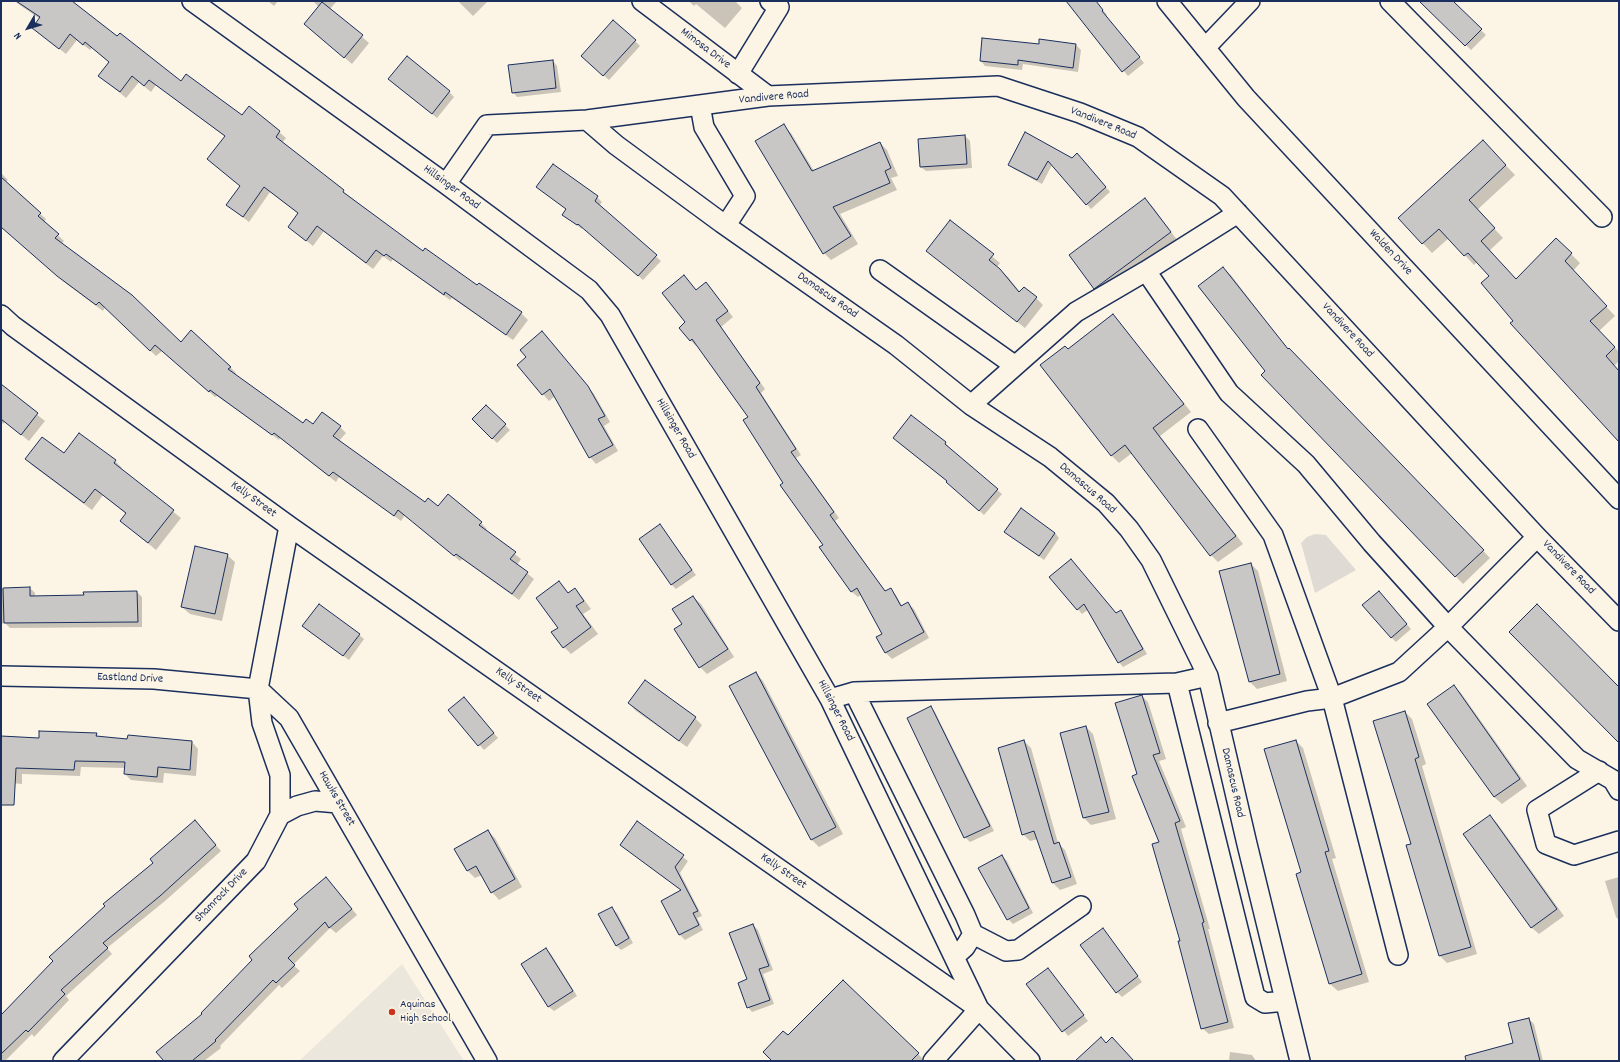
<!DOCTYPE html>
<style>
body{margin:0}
#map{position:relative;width:1620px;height:1062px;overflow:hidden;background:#fcf5e5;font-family:Dekko,sans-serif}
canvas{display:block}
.frame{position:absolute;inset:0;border:2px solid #1b2f5e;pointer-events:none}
.north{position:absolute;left:8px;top:8px;width:40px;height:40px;-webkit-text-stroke:3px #fcf5e5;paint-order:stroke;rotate:232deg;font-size:11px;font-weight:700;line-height:16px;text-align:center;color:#1b2f5e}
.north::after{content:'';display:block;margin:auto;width:14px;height:18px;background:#1b2f5e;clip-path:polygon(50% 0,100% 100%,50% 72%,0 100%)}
</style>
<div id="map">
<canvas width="1620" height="1062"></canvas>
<div class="frame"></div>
<div class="north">N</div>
</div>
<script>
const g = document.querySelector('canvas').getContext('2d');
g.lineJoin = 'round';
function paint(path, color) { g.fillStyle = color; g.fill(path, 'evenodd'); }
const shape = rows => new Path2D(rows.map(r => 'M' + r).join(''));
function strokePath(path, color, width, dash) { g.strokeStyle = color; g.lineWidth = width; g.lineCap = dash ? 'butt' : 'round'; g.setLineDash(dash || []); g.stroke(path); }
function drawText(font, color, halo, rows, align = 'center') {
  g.font = font + ' Dekko,sans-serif'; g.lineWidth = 3.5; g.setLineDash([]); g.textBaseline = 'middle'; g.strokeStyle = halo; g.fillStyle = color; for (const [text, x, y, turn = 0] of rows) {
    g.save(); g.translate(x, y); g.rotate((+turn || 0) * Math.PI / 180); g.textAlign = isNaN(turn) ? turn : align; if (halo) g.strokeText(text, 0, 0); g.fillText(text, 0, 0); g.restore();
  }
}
const built = shape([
 [402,964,464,1061,299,1061]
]);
const green = shape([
 [1315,534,1326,535,1356,570,1315,593,1301,543,1307,537]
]);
const shadow = shape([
 [14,1,70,1,117,38,181,82,242,116,250,107,286,138,282,143,350,197,423,253,478,287,479,284,521,313,528,320,513,340,452,298,450,300,393,259,391,262,383,256,373,269,324,231,313,246,289,227,299,214,270,192,249,222,227,205,241,186,208,159,226,137,156,85,151,92,139,82,126,98,100,76,110,63,92,48,90,50,77,40,66,54,40,34,40,19],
 [268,1,278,1,274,6],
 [313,1,337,1,330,9,369,43,352,64,305,24,319,7],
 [458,1,488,1,473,16],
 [689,1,735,1,742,8,725,28,696,4,694,6],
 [1067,1,1096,1,1107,15,1106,16,1144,63,1128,76],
 [1429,1,1452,1,1486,35,1471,50,1425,5],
 [635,41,640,46,609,80,587,61],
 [1040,45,1076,45,1081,50,1078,72,1023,64,1022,70,985,66,981,61],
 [553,61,557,66,561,92,517,97,513,92],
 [394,84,449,92,454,97,437,118],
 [783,126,791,133,814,171,880,143,887,150,898,176,891,178,897,190,840,214,858,244,831,260,824,253],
 [965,136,970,141,972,168,926,171,921,167],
 [1492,151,1515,175,1477,210,1503,238,1489,251,1516,280,1556,239,1580,263,1573,271,1615,316,1599,331,1619,352,1619,361,1614,366,1619,371,1619,440,1514,321,1491,276,1477,262,1474,265,1449,238,1432,253,1400,219],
 [1072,159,1082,159,1110,192,1091,209,1052,165,1042,184,1014,169,1009,165],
 [1,173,8,180,5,182,46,219,44,222,64,241,61,244,181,343,230,367,236,373,235,375,303,424,340,427,346,433,339,441,425,503,438,508,448,495,481,523,487,529,485,531,521,559,517,565,534,579,519,600,462,559,460,561,405,515,401,521,339,477,336,482,280,438,279,440,217,396,215,397,162,351,156,356,105,307,103,311,64,282,1,226],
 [537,187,597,197,602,202,599,206,661,261,643,280,583,227,582,229,568,219,563,215,567,210],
 [1145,199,1153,207,1177,240,1102,295,1095,288],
 [950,222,1000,263,997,267,1008,277,1020,292,1036,298,1043,305,1025,328,935,258,927,251],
 [1223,268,1231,275,1288,350,1297,356,1490,558,1463,584,1262,375,1266,372],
 [684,276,697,291,711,290,733,317,721,327,765,389,761,393,801,455,796,458,839,518,835,521,886,592,890,589,896,595,902,606,908,603,914,609,929,638,892,659,886,653,878,638,884,634,862,594,858,597,852,592,821,547,824,545,785,483,749,417,698,345,696,346,691,341,680,328,687,323],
 [1113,315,1191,412,1160,436,1243,544,1218,562,1211,555,1132,453,1119,463,1112,456,1042,365,1068,350],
 [548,339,594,394,610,422,604,426,618,451,596,464,590,457,555,396,549,401,518,365],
 [1,386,45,421,29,441,5,422,3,424,1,422],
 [486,406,510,430,497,443,473,419],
 [899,443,945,443,950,448,949,449,1002,494,984,515,948,482],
 [64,455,115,461,122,468,121,470,181,518,156,550,121,521,126,514,103,495,92,510,33,466,26,459],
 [660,525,696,575,676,589,671,584],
 [1006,532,1055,533,1059,538,1044,560],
 [227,555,235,562,222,621,190,614,182,607],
 [1251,564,1258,571,1287,681,1257,689,1250,682],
 [1051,577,1116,614,1121,612,1125,616,1147,654,1123,667,1119,662,1089,609,1082,614],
 [559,582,569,594,575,590,582,597,591,609,583,614,598,634,571,654,564,647,560,628],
 [30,588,35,593,35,597,85,596,137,592,142,597,142,627,10,628,5,623,1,624,1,589],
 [693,597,701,604,734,657,707,674,700,667,683,624],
 [1384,597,1411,629,1396,642,1391,637],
 [303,626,359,635,364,639,349,660],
 [756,673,763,681,843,834,819,847,812,840,731,686],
 [1454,686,1461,693,1527,786,1502,804,1494,797],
 [1142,696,1148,702,1166,759,1159,761,1186,827,1181,829,1210,929,1208,929,1234,1028,1209,1034,1202,1028,1181,942,1160,842,1138,774],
 [468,703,498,738,484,750,449,710],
 [629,703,695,718,702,725,687,747,636,711],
 [931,707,935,712,994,831,970,842,965,837],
 [1405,712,1412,719,1426,764,1422,766,1477,954,1447,963,1440,956,1412,844],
 [1086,727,1093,734,1116,819,1091,825,1084,818,1061,733],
 [96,734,100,738,128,740,129,736,192,742,198,749,196,776,164,773,163,783,131,780,125,774,125,768,81,767,80,776,22,774,22,784,1,782,1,737,40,739],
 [1024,741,1031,748,1058,843,1065,850,1077,884,1060,890,1053,883,1038,839,1030,841,1023,834],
 [1296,741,1303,748,1336,858,1332,859,1369,982,1338,991,1330,984,1302,873],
 [1490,816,1497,823,1564,916,1539,934,1531,927],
 [638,822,688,861,680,873,702,916,697,918,703,930,685,940,680,935,662,902,682,891,621,845],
 [200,827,221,851,165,901,107,948,112,954,66,996,69,1000,34,1037,32,1034,5,1061,1,1061,1,1015,54,961],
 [488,831,495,838,522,887,499,900,492,892,482,875,475,878,468,871,455,849],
 [1002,856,1007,861,1033,913,1013,924,1008,919,980,868],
 [1619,877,1619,920,1616,917,1605,881],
 [332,885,357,915,336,933,330,928,293,965,300,971,282,988,279,985,220,1046,221,1048,204,1061,164,1061,204,1015],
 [612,908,617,913,633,943,621,950,616,945],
 [753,925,758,930,773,970,763,974,774,1004,752,1012,748,1007,748,980],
 [1107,935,1142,982,1122,997,1117,992],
 [546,949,551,954,577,996,554,1011,549,1007,522,964],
 [1048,969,1088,1021,1068,1036,1028,984],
 [1529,1019,1534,1024,1543,1061,1471,1061,1514,1044],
 [889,1025,925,1061,774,1061,788,1037],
 [1230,1052,1252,1055,1256,1061,1229,1061]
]);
const building = shape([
 [16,1,72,1,117,36,120,33,181,81,186,74,242,115,249,106,280,131,276,137,344,190,343,192,423,251,425,248,477,285,479,283,522,312,506,335,445,292,444,295,386,254,384,256,376,250,366,263,317,226,306,241,288,227,298,213,264,187,243,217,226,205,240,186,207,159,225,136,149,80,144,86,132,76,120,92,98,76,109,62,85,42,83,45,70,34,59,49,32,28,40,17,16,1],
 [1066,1,1096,1,1103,10,1102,11,1140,57,1122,72,1066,1],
 [1419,1,1453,1,1482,29,1465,46,1419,1],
 [322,2,363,35,344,58,304,24,322,2],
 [613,20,636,40,603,76,581,56,613,20],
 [982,38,1039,44,1039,39,1076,44,1073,68,1018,60,1018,65,980,61,982,38],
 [407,56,450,91,432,114,388,79,407,56],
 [553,60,556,88,512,93,508,65,553,60],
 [784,124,812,171,880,142,891,168,885,171,890,183,833,207,851,236,823,254,755,141,784,124],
 [1025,132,1072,158,1077,153,1106,187,1086,205,1048,161,1037,180,1008,165,1025,132],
 [965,135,967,164,920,167,918,139,965,135],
 [1483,140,1506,165,1469,200,1495,228,1481,241,1516,279,1556,238,1572,253,1565,261,1607,306,1590,321,1615,347,1606,356,1619,371,1619,442,1510,323,1513,321,1481,283,1489,276,1468,253,1464,256,1439,229,1422,244,1398,218,1483,140],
 [553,164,598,196,595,201,657,255,638,276,578,224,577,225,562,215,566,209,536,187,553,164],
 [1,177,41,213,38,216,59,234,55,238,132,295,181,342,191,330,231,367,228,369,303,423,306,419,313,424,322,412,341,426,333,436,425,502,428,498,438,506,448,494,482,522,479,525,516,552,510,559,528,572,512,594,456,554,454,556,398,510,394,516,333,472,329,476,274,433,272,435,210,390,209,392,155,345,150,351,99,302,96,305,57,276,1,227,1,177],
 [1145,198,1171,232,1094,289,1069,255,1145,198],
 [950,220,994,254,989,260,1000,269,1019,292,1024,287,1037,297,1017,322,926,251,950,220],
 [1223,267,1288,349,1289,348,1484,550,1455,577,1261,375,1265,371,1198,286,1223,267],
 [684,275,696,290,706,282,728,311,716,320,760,383,756,387,796,449,791,452,834,512,830,515,885,591,891,588,901,606,908,602,924,632,885,653,876,637,882,634,857,588,851,592,819,547,823,545,780,485,783,483,743,420,748,417,692,339,690,341,679,328,685,322,662,293,684,275],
 [1113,314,1184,404,1153,428,1236,536,1210,556,1125,445,1111,456,1040,365,1065,346,1068,349,1113,314],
 [542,331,588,386,605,416,598,419,613,445,589,458,550,389,542,395,517,365,526,357,520,350,542,331],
 [1,384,38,413,21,435,1,419,1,384],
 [486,405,506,424,492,439,472,419,486,405],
 [911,415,946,442,945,444,998,489,979,511,946,482,947,481,893,438,911,415],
 [79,433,116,460,114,463,174,510,148,543,120,521,126,513,95,489,84,503,25,459,42,437,64,453,79,433],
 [1021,508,1055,533,1039,556,1004,532,1021,508],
 [660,524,692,570,671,585,639,539,660,524],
 [195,546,228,554,215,614,181,607,195,546],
 [1071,559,1116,613,1121,610,1143,649,1118,663,1084,604,1077,610,1049,577,1071,559],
 [1251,563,1280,674,1249,682,1219,571,1251,563],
 [559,581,568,593,575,588,584,601,576,606,591,627,563,648,551,632,558,628,536,598,559,581],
 [30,587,30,596,84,595,83,592,137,591,138,622,4,623,3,588,30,587],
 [1379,591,1407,624,1391,638,1362,605,1379,591],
 [693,596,728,649,699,668,674,629,682,624,672,609,693,596],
 [319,604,360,634,343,656,302,626,319,604],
 [1537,604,1619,687,1619,743,1509,632,1537,604],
 [756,672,836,827,811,840,729,686,756,672],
 [645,680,696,717,679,741,628,703,645,680],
 [1454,685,1520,779,1494,797,1427,704,1454,685],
 [1142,695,1160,753,1153,755,1180,821,1175,823,1204,922,1202,923,1228,1022,1201,1029,1178,941,1180,941,1152,844,1159,842,1132,776,1137,774,1115,703,1142,695],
 [464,697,494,733,478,746,448,710,464,697],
 [931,706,990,826,964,838,907,718,931,706],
 [1405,711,1419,757,1415,759,1471,947,1439,956,1406,845,1411,844,1373,721,1405,711],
 [1086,726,1109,812,1083,818,1060,733,1086,726],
 [39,731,97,733,96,736,127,739,128,735,192,741,190,770,158,767,157,777,124,774,125,762,75,761,74,770,16,768,14,805,1,805,1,736,39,738,39,731],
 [1024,740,1054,844,1059,842,1071,877,1052,883,1034,831,1022,835,998,748,1024,740],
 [1296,740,1329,851,1325,852,1362,974,1329,984,1296,874,1301,872,1264,749,1296,740],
 [1490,815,1557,909,1531,928,1463,834,1490,815],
 [195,820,216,845,160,896,103,943,108,948,61,990,65,994,28,1032,26,1030,1,1054,1,1015,53,961,49,957,105,906,103,904,153,863,150,859,195,820],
 [637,821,684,855,675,867,698,911,693,913,699,925,679,935,661,901,681,890,620,845,637,821],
 [488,830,515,879,491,893,476,866,467,871,454,849,488,830],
 [1002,855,1029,908,1007,920,978,868,1002,855],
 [326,877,352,909,329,928,325,922,288,958,295,965,276,983,273,980,215,1040,216,1041,192,1061,164,1061,156,1052,202,1014,201,1013,252,960,249,956,298,909,294,904,326,877],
 [612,907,629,938,616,946,598,914,612,907],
 [753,924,769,966,759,969,770,1000,747,1008,738,983,747,979,729,933,753,924],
 [1103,928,1138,976,1116,993,1080,945,1103,928],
 [546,948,573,991,548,1007,521,964,546,948],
 [1048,968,1084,1015,1062,1032,1026,984,1048,968],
 [843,980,919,1053,911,1061,772,1061,763,1052,783,1031,788,1035,843,980],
 [1529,1018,1540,1061,1466,1061,1465,1056,1513,1043,1508,1023,1529,1018],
 [1101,1037,1106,1043,1112,1037,1134,1061,1075,1061,1101,1037]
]);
const minor = shape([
 [192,1,446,184,589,290,610,315,830,699,979,1009,933,1061],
 [642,1,768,96],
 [1167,1,1246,98,1619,499],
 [1390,1,1602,217],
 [1205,48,1250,1],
 [738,74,779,7,770,1],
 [700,105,704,127,745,196,726,225],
 [587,120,616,145,722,223,896,345,971,405,1050,457,1106,503,1129,529,1151,560,1208,676,1247,844,1300,1061],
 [446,184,487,125,587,120,768,96,998,86,1080,113,1138,137,1222,196,1537,537,1619,621],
 [880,270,1014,365],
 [1146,271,1229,393,1306,464,1372,543,1448,627,1577,759,1613,780,1619,790],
 [1,315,13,326,289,526,979,1009,1030,1061],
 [971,405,1076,312,1146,271,1238,213],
 [1198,429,1273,535,1332,698,1398,955],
 [289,526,258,689,289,718,487,1061],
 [1,676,154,679,258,689,262,723,280,775,280,815,256,861,63,1061],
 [1177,683,1255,997,1265,1003,1285,1001],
 [854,692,965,915,973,934,965,947,954,957],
 [830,699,854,692,1177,683,1208,676],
 [1218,723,1307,701,1332,698,1399,672,1448,627,1537,537],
 [1599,771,1537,810,1546,844,1574,855,1619,841],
 [280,815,297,806,315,801,338,803],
 [973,934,1006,951,1018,950,1081,906]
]);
const markers = [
 [392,1012,4,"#c8321e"]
];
const streetNames = [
 ["Mimosa Drive",705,49,37],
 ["Vandivere Road",774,98,-5],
 ["Vandivere Road",1103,124,22],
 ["Hillsinger Road",451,188,36],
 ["Walden Drive",1390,253,47],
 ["Damascus Road",827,296,35],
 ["Vandivere Road",1347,331,47],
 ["Hillsinger Road",675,429,60],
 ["Damascus Road",1087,489,41],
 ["Kelly Street",253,500,36],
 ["Vandivere Road",1568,568,46],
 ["Eastland Drive",130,679,2],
 ["Kelly Street",518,686,35],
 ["Hillsinger Road",835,711,63],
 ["Damascus Road",1232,783,77],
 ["Hawks Street",336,799,60],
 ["Kelly Street",783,872,35],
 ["Shamrock Drive",222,896,-46]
];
const poiNames = [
 ["Aquinas",400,1005],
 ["High School",400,1019]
];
paint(built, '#ece7dc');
paint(green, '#dfdbd4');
paint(shadow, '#0003');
paint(building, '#c8c7c6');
strokePath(building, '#1b2f5e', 1);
strokePath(minor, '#1b2f5e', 22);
strokePath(minor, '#fcf5e5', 19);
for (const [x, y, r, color] of markers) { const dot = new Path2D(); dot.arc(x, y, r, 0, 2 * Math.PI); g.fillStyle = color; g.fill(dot); strokePath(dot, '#fcf5e5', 1.5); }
drawText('12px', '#1b2f5e', '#fcf5e5', streetNames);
drawText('12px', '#1b2f5e', '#fcf5e5', poiNames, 'left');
</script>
